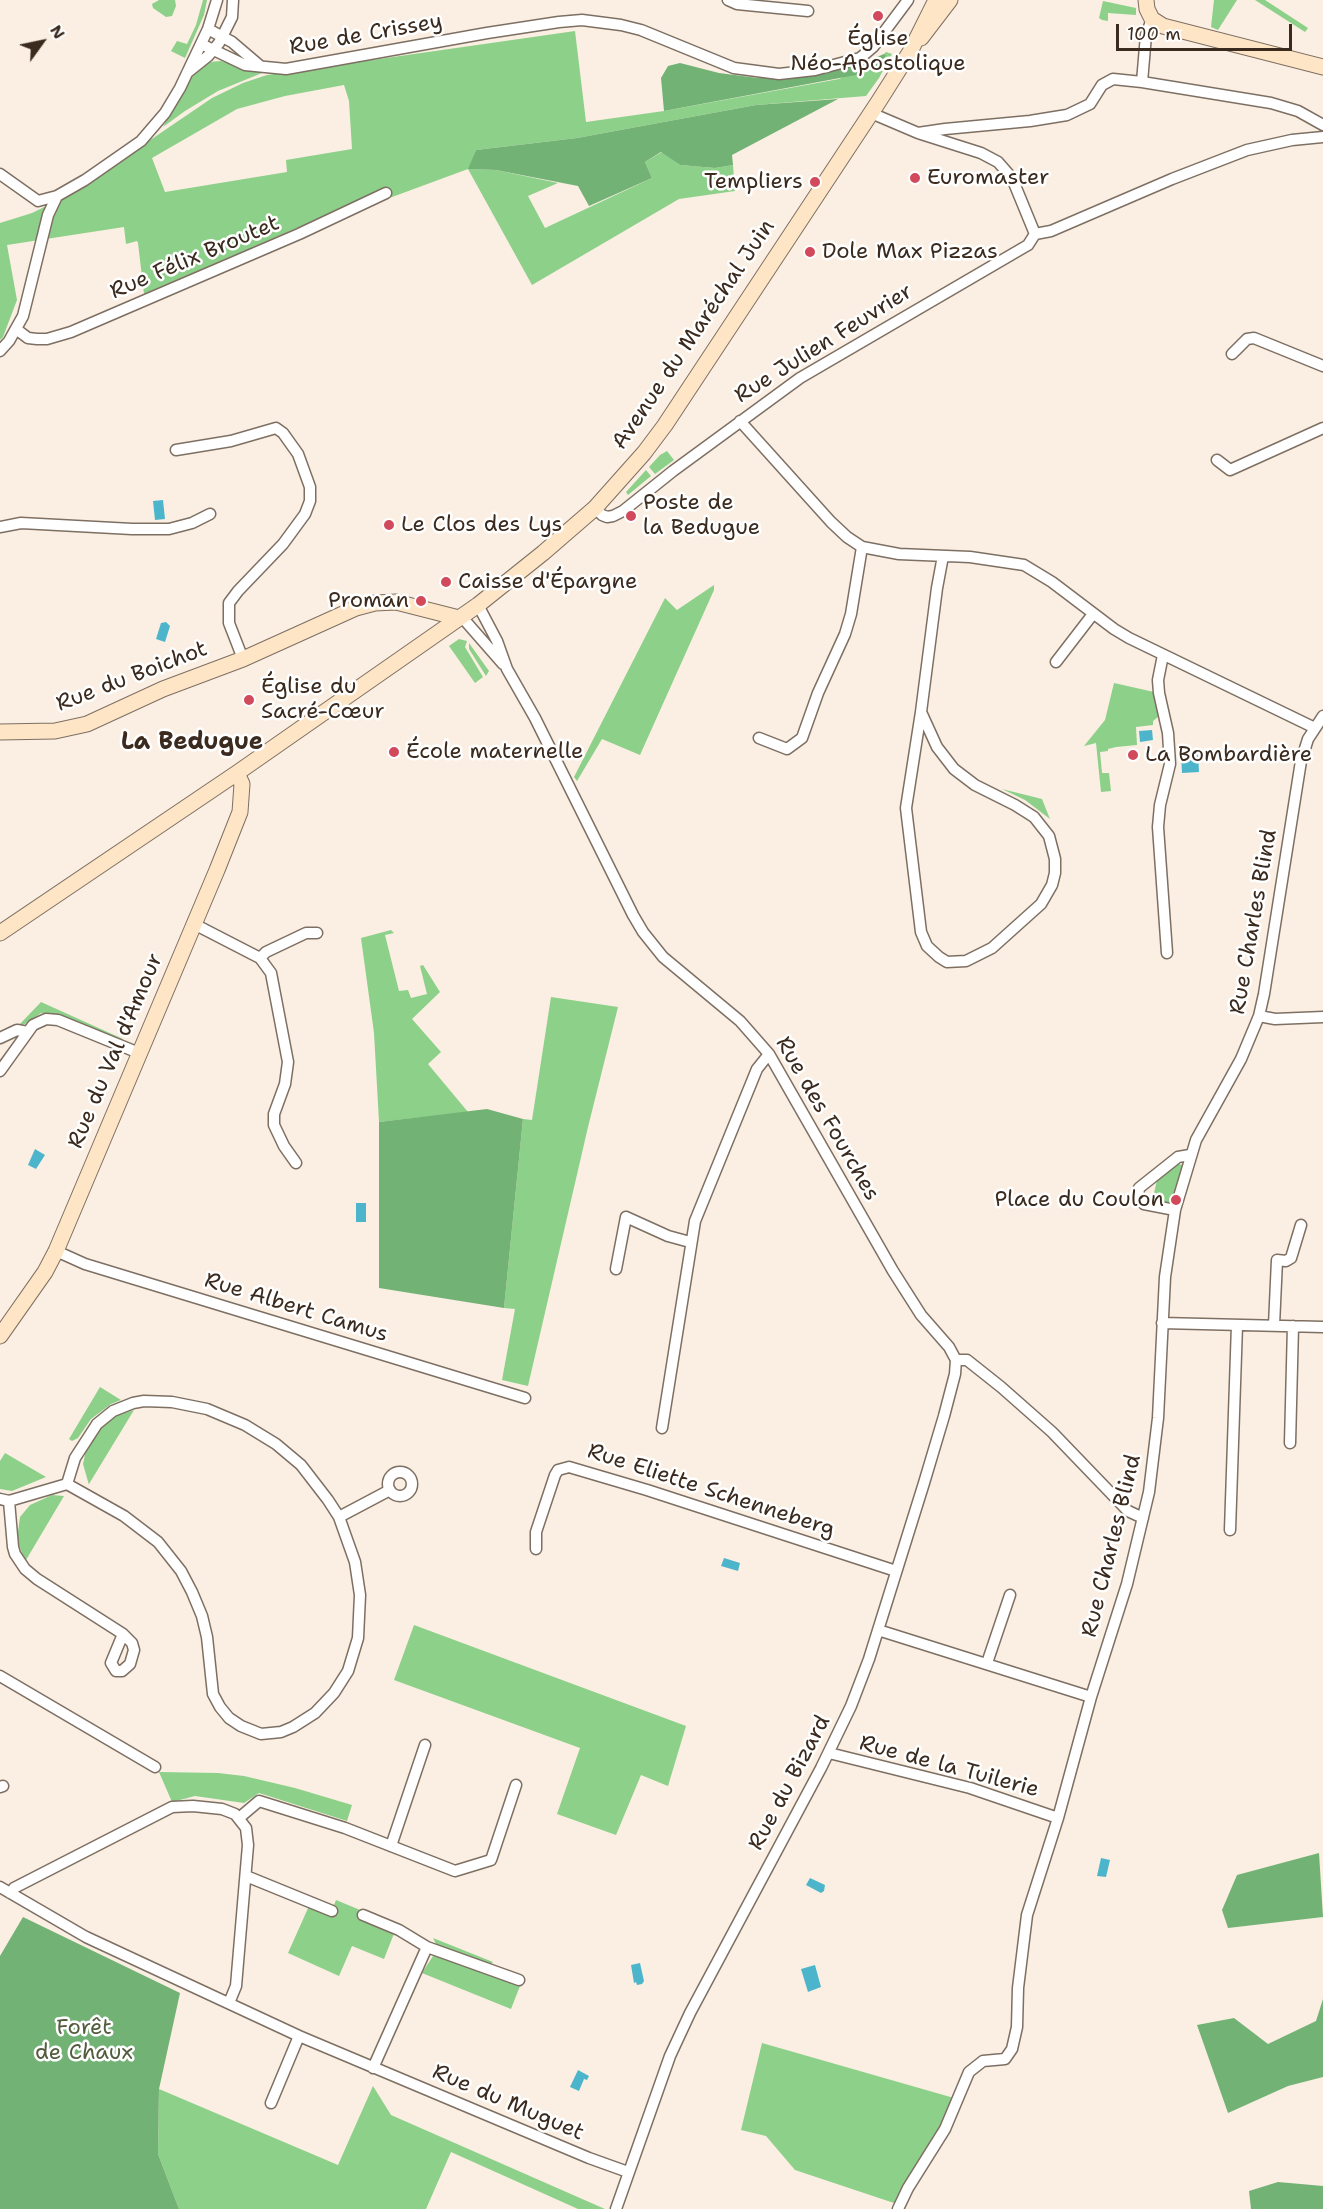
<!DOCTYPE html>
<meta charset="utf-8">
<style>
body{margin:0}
#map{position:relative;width:1323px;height:2209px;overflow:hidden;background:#faefe2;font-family:"Shantell Sans",sans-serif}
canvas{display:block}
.north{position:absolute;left:12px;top:12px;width:60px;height:60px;-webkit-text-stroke:4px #fff;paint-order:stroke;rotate:57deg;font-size:16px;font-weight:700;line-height:24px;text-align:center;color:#3b2a1e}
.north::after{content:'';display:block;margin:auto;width:21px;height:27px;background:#3b2a1e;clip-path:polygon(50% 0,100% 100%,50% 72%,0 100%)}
.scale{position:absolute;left:1116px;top:24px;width:176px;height:27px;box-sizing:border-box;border:3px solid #3b2a1e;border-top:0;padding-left:8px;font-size:18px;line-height:21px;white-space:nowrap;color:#3b2a1e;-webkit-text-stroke:4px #fff;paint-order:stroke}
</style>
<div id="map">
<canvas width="1323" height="2209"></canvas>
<div class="north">N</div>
<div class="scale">100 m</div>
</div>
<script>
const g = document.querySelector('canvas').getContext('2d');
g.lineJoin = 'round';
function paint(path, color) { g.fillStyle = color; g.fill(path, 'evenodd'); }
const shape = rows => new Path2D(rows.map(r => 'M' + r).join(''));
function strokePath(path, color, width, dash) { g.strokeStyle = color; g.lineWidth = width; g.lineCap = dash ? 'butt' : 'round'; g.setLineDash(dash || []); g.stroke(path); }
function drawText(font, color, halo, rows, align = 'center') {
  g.font = font + ' "Shantell Sans",sans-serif'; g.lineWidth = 5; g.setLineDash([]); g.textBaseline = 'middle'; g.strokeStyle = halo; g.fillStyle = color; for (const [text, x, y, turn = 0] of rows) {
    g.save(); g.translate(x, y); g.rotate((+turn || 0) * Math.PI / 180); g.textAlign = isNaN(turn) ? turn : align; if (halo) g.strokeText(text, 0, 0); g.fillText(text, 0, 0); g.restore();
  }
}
const green = shape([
 [159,0,175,0,176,6,172,16,166,17,153,8,152,4],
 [203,0,207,0,204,15,185,58,171,51,177,41,187,44,196,25],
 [1214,0,1237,0,1218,30,1211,27],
 [1255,0,1265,0,1308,28,1305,32],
 [1103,1,1136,8,1136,15,1108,13,1108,21,1102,20,1099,18],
 [575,31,586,122,664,111,839,79,886,55,884,54,886,52,892,54,879,78,866,96,756,105,577,138,476,150,469,169,496,170,558,183,528,196,545,228,652,178,645,162,662,152,680,165,715,168,733,165,735,191,679,199,532,285,468,169,365,207,339,210,144,294,138,243,137,241,126,244,124,227,7,245,17,300,3,337,0,340,0,223,32,213,71,194,212,98,243,83,267,75],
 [344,85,349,101,352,149,286,160,287,172,165,192,152,158,237,109,285,96],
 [221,61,262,73,218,91,185,111,163,127,196,70,209,62],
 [667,451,674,460,655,474,649,467,660,455],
 [646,470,651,476,628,495,626,492],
 [714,585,714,590,640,755,602,739,577,781,574,777,665,598,677,610],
 [459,639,467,641,465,647,483,677,475,683,449,646],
 [469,643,489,671,486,676,469,649],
 [1114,683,1154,692,1158,717,1153,721,1153,725,1136,727,1137,745,1116,747,1108,749,1108,751,1100,752,1102,773,1109,773,1111,791,1101,792,1096,743,1084,746,1105,720],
 [1002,789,1042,799,1050,819,1025,800],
 [391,930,394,933,385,935,399,991,408,990,411,998,427,994,420,966,423,965,440,992,412,1019,441,1052,428,1064,468,1112,379,1122,374,1033,361,938],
 [551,997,618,1007,588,1127,528,1386,502,1380,515,1309,504,1308,523,1119,532,1120],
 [41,1002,123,1039,121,1041,52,1013,41,1013,25,1024,18,1026],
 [1178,1164,1184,1165,1172,1204,1162,1202,1157,1199,1154,1193,1157,1180],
 [100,1387,121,1400,111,1404,91,1419,78,1438,72,1441,69,1439],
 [134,1410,89,1484,89,1485,83,1464,86,1450,99,1429,112,1417],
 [5,1453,46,1477,12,1491,0,1489,0,1461],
 [52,1495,64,1496,26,1560,24,1559,17,1539,20,1517,30,1505],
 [414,1625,686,1726,668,1786,641,1775,616,1835,557,1814,580,1748,394,1680],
 [159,1772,218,1773,244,1776,295,1788,352,1805,347,1821,259,1793,244,1803,195,1796,172,1802],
 [336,1900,365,1912,395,1931,384,1959,352,1946,339,1976,288,1953,309,1906,330,1915],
 [433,1938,493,1962,490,1965,437,1946],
 [433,1956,449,1958,520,1986,511,2009,422,1973],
 [762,2043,954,2098,948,2116,897,2204,795,2170,766,2136,741,2130],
 [373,2086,391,2115,605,2209,578,2209,451,2152,426,2209,179,2209,158,2154,159,2089,338,2165]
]);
const forest = shape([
 [884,54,886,55,882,62,874,69,861,74,664,111,661,78,668,66,680,63,719,73,758,78,799,76,835,70,860,64],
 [838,99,732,155,733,165,715,168,680,165,661,152,645,162,652,178,589,206,578,186,496,170,468,169,476,150,577,138,756,105],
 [487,1109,523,1119,504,1308,379,1288,379,1122],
 [1319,1853,1323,1917,1228,1928,1222,1910,1237,1875],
 [23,1917,180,1993,159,2089,158,2154,179,2209,0,2209,0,1956],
 [1323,1999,1323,2077,1288,2086,1228,2113,1197,2025,1234,2018,1268,2044,1316,2021],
 [1278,2182,1323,2186,1323,2209,1251,2209,1249,2191]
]);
const water = shape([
 [163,500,165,519,155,520,153,501],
 [161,623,166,622,170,626,165,642,156,639],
 [1152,730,1153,740,1140,742,1139,731],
 [1198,752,1199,772,1182,773,1181,754],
 [35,1149,45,1155,36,1169,28,1165],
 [356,1203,366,1203,366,1222,356,1222],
 [724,1558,740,1563,738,1571,721,1566],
 [1101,1858,1110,1860,1106,1877,1097,1876],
 [810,1878,825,1885,824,1891,821,1893,806,1885],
 [640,1963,644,1981,642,1984,637,1985,636,1982,634,1983,631,1965],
 [815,1965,821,1987,808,1992,801,1969],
 [578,2070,589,2076,587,2080,584,2079,579,2091,570,2087]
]);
const street = shape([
 [728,0,737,4,808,11],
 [208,29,232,42,259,65],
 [201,44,245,65,286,69,487,33,559,22,582,20,621,25,641,30,734,68,779,74,815,70,860,58,873,47,908,0],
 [188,72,208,56,219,43,232,17,233,0],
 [1142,82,1146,35,1152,19],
 [871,113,918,133,981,153,998,162,1012,178,1035,234],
 [918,133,945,129,1030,121,1067,115,1090,104,1102,85,1113,79,1142,82,1271,103,1298,111,1323,125],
 [0,174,38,201,57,196,85,180,141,141,165,113,180,88,208,29,217,0],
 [1035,234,1051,231,1172,179,1247,150,1292,140,1323,137],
 [16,329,28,338,37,339,47,339,71,332,299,234,386,193],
 [0,351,9,341,23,316,48,215,57,196],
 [1232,354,1247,339,1254,338,1323,366],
 [740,421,831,522,847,537,862,547,899,554,970,557,1024,565,1052,582,1114,629,1129,638,1315,728],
 [176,450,231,441,276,428,283,433,298,454,310,487,310,501,305,514,283,544,238,591,229,603,229,623,243,659],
 [1217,460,1230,470,1323,428],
 [595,508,602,515,607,517,613,516,623,511,673,471,800,378,1028,245,1035,234],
 [0,527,21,523,132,529,169,529,192,523,210,514],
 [478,605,497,641,507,669,535,718,633,915,643,932,663,957,740,1021,769,1054,893,1271,921,1315,949,1347,956,1360,967,1360,1001,1387,1052,1432,1128,1511,1143,1518],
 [461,616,503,664],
 [1163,655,1158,680,1159,693,1168,733,1170,764,1160,805,1158,827,1167,953],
 [1056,662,1093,614],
 [921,712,906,808,921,932,927,946,939,957,947,962,966,961,992,948,1041,904,1052,885,1055,873,1055,859,1049,836,1034,817,1015,805,975,785,954,769,937,747,921,712,937,588,943,556],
 [759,738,787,749,802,738,818,693,845,634,851,614,862,547],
 [194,924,260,958,271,973,288,1062,285,1084,274,1114,274,1125,284,1146,296,1163],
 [260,958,266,952,306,933,317,933],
 [1259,1016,1275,1019,1323,1017],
 [0,1038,17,1030,28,1032],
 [0,1071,28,1032,33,1025,46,1019,58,1020,139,1053],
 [1175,1210,1144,1204,1138,1197,1139,1188,1178,1157,1190,1155],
 [56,1251,85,1264,525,1398],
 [616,1269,626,1217,668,1236,690,1242],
 [1162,1323,1323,1327],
 [1274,1325,1277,1260,1286,1261,1291,1258,1301,1225],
 [662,1428,695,1221,757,1069,769,1054],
 [1290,1443,1293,1326],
 '388 1484a12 12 0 1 1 24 0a12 12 0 1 1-24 0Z',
 [0,1499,9,1501,67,1484,124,1516,158,1542,181,1571,192,1592,202,1616,207,1637,213,1694,220,1707,229,1718,241,1726,261,1734,281,1732,293,1727,315,1713,334,1693,348,1671,358,1638,360,1595,355,1562,339,1517,328,1500,301,1465,276,1444,245,1425,207,1409,172,1402,144,1401,133,1403,113,1411,97,1424,75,1458,67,1484],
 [9,1501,13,1547,15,1554,25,1569,37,1579,123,1634,132,1643,134,1650,130,1664,122,1671,116,1671,111,1663,123,1634],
 [339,1517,390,1490],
 [1230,1530,1237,1325],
 [536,1549,536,1532,555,1475,558,1470,569,1467,647,1490,896,1571],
 [878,1630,1091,1697],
 [987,1663,1010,1595],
 [0,1676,155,1767],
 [829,1753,970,1788,1058,1818],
 [0,1787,3,1786],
 [239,1818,259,1801,345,1828,455,1871,491,1860,516,1785],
 [391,1846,425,1745],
 [246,1876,332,1911],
 [0,1887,86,1937,299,2036,589,2158,628,2172],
 [10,1893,14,1888,172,1807,193,1806,222,1809,235,1814,246,1828,248,1845,236,1986,229,2003],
 [363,1915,399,1930,427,1947],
 [373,2068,427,1947,519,1980],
 [271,2103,299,2036],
 [616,2209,670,2056,690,2013,821,1768,851,1706,869,1659,924,1483,944,1416,955,1374,956,1360],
 [898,2209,908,2188,945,2129,969,2072,983,2061,1005,2059,1012,2049,1017,2027,1018,1988,1027,1915,1058,1818,1091,1697,1127,1584,1149,1492,1158,1418,1165,1277,1175,1210,1196,1140,1241,1059,1259,1016,1264,994,1301,761,1308,739,1323,716]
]);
const secondary = shape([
 [1146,0,1147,9,1152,19,1163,26,1323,67],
 [921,38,950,0],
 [0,732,55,731,87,724,163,689,243,659,356,608,375,603,396,602,459,618],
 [0,933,237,773,478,605,543,553,595,508,644,453,665,425,879,101,910,52,936,0],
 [0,1336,45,1272,56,1251,217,870,240,812,242,784,237,773]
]);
const markers = [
 [878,16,6,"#d1495b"],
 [915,178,6,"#d1495b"],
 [815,182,6,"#d1495b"],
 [810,252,6,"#d1495b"],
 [631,516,6,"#d1495b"],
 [389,525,6,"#d1495b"],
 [446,582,6,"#d1495b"],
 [421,601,6,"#d1495b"],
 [249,700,6,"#d1495b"],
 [394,752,6,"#d1495b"],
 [1133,755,6,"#d1495b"],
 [1176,1200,6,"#d1495b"]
];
const streetNames = [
 ["Rue de Crissey",366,35,-10],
 ["Rue Félix Broutet",195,258,-23],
 ["Avenue du Maréchal Juin",694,335,-56],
 ["Rue Julien Feuvrier",824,344,-32],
 ["Rue du Boichot",132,677,-21],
 ["Rue Charles Blind",1254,922,-80],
 ["Rue du Val d'Amour",116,1051,-67],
 ["Rue des Fourches",827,1119,60],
 ["Rue Albert Camus",296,1308,17],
 ["Rue Eliette Schenneberg",711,1491,18],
 ["Rue Charles Blind",1112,1546,-76],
 ["Rue de la Tuilerie",949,1767,15],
 ["Rue du Bizard",790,1783,-62],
 ["Rue du Muguet",508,2103,23]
];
const poiNames = [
 ["Église",878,39,"center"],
 ["Néo-Apostolique",878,64,"center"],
 ["Euromaster",927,178],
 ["Templiers",803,182,"right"],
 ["Dole Max Pizzas",822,252],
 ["Poste de",643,503],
 ["la Bedugue",643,528],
 ["Le Clos des Lys",401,525],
 ["Caisse d'Épargne",458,582],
 ["Proman",409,601,"right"],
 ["Église du",261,687],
 ["Sacré-Cœur",261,712],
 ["École maternelle",406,752],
 ["La Bombardière",1145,755],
 ["Place du Coulon",1164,1200,"right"]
];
const parkNames = [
 ["Forêt",84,2028],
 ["de Chaux",84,2053]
];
const neighbourhoodNames = [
 ["La Bedugue",192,743]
];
paint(green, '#8dd089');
paint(forest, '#72b275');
paint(water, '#4db5cb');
strokePath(street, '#7e6f63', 13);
strokePath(secondary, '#7e6f63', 17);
strokePath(street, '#fff', 10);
strokePath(secondary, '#fde5c5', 15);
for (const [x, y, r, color] of markers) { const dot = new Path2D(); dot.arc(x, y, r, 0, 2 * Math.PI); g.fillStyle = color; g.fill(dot); strokePath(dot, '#fff', 2); }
drawText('22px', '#3b2a1e', '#fff', streetNames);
drawText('22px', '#3b2a1e', '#fff', poiNames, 'left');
drawText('22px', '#545c3e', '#fff', parkNames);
drawText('bold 24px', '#3b2a1e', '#fff', neighbourhoodNames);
</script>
